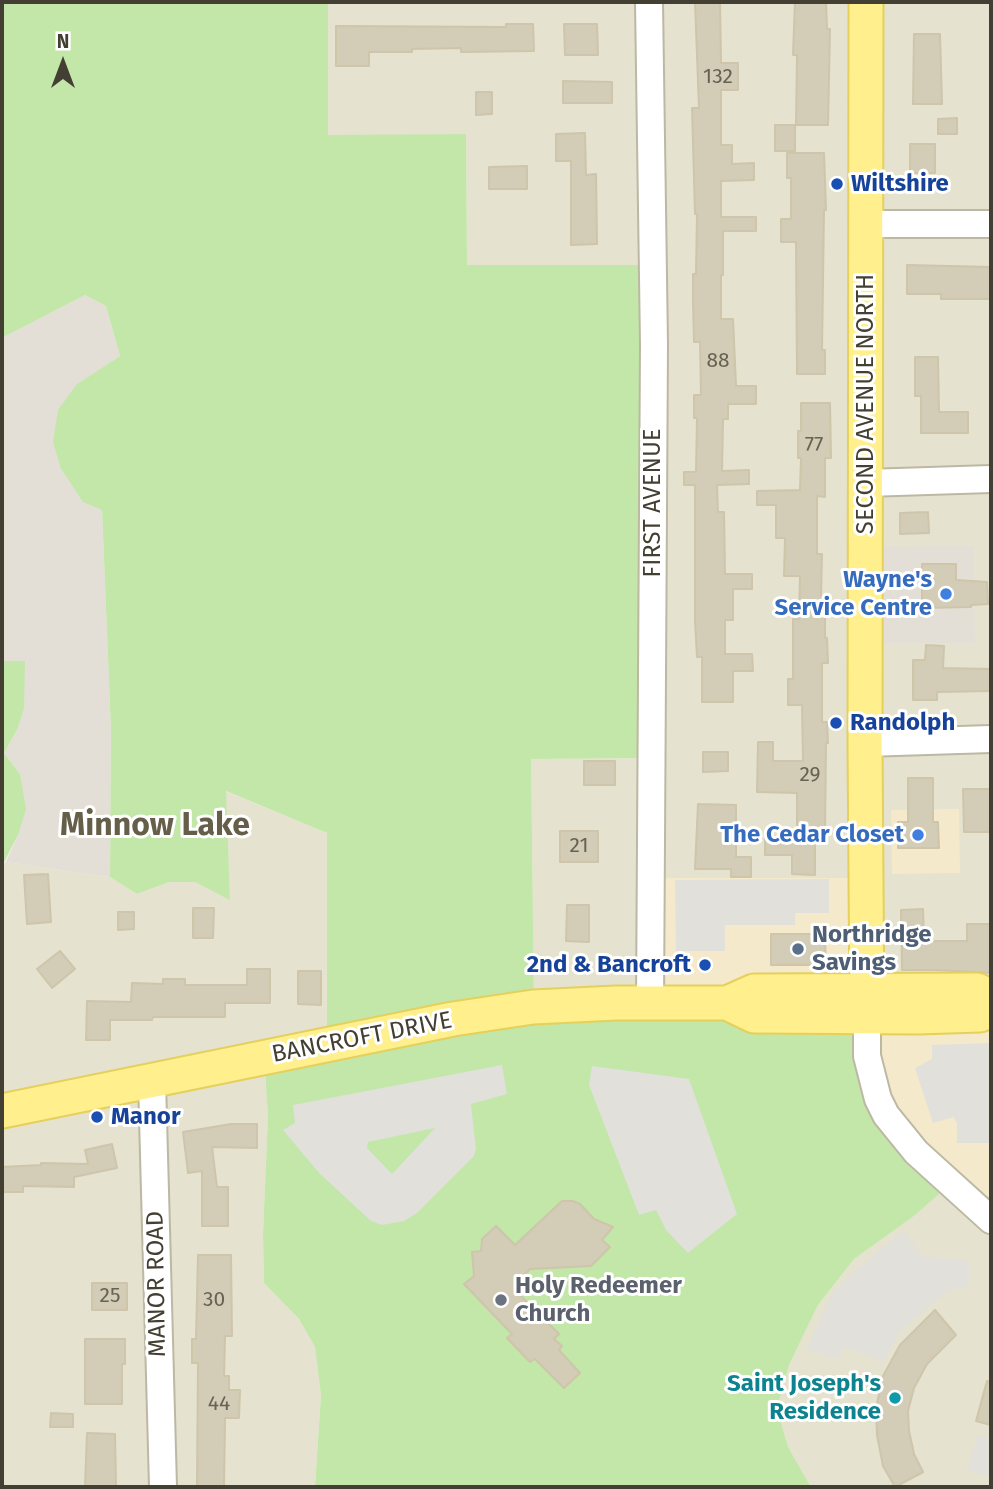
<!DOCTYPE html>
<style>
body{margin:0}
#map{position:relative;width:993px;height:1489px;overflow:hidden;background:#f1efe2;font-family:"Fira Sans",sans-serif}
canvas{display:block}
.frame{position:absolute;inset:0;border:4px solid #433f32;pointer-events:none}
.north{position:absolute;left:28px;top:28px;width:70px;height:70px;-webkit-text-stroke:5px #fff;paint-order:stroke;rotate:0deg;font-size:19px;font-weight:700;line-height:28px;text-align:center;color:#433f32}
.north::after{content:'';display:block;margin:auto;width:24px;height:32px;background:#433f32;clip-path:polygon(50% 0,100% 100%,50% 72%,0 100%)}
</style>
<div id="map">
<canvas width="993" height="1489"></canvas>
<div class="frame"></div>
<div class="north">N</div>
</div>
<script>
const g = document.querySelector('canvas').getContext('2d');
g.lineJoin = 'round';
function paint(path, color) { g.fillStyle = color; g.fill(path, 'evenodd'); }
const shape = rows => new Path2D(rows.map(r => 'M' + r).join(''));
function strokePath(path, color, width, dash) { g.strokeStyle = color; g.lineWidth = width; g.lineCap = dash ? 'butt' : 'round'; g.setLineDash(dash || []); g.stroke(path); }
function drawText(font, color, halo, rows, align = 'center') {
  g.font = font + ' "Fira Sans",sans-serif'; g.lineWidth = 6; g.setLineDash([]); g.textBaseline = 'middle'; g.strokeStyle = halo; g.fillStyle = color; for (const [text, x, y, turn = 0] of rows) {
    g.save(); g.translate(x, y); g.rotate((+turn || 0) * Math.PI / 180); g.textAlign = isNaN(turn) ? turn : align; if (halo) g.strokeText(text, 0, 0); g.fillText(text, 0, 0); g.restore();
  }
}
const residential = shape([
 [328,2,991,2,991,995,534,1005,531,759,649,758,651,265,467,265,466,134,328,136],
 [225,791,327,833,327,1042,264,1056,268,1116,263,1234,264,1283,299,1319,315,1347,321,1395,315,1487,2,1487,2,866,6,862,110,877,137,894,169,882,195,882,230,899],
 [946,1188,962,1195,991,1196,991,1487,811,1487,788,1447,777,1407,789,1365,818,1305,854,1259,914,1216]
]);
const commercial = shape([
 [959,809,960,873,892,874,891,810],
 [652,878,865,878,866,989,651,1003],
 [991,1010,991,1196,962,1195,896,1130,865,1017]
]);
const industrial = shape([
 [85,295,106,306,120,356,77,384,61,469,83,501,102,509,111,730,110,877,6,862,18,835,20,774,4,753,17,730,25,661,2,661,2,338],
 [973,546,975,643,868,643,868,547]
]);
const green = shape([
 [2,2,328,2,328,135,466,134,467,265,652,265,650,758,531,759,534,1005,865,1017,870,1078,946,1188,914,1216,854,1259,818,1305,789,1365,777,1408,788,1447,811,1487,315,1487,321,1395,315,1347,299,1319,264,1283,263,1234,268,1116,264,1055,327,1042,327,833,226,791,230,900,195,882,169,882,137,894,110,877,111,730,102,510,83,502,61,469,53,442,58,410,77,384,120,356,106,306,85,295,2,338],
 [2,661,25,661,24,708,17,730,4,753,20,774,26,809,18,835,2,866]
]);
const parking = shape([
 [829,879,829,913,795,913,795,925,725,925,725,951,676,951,675,880],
 [991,1043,991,1143,957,1143,957,1124,954,1117,933,1123,915,1068,932,1059,932,1045],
 [502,1065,507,1094,471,1104,476,1149,474,1156,417,1213,404,1221,382,1225,371,1221,319,1173,283,1130,295,1123,293,1105],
 [435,1128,392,1174,367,1148,368,1142],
 [592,1066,689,1079,737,1214,688,1253,666,1230,656,1210,639,1215,589,1085],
 [903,1231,922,1256,969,1261,968,1288,955,1287,928,1306,898,1333,883,1361,844,1347,838,1359,807,1349,832,1295,849,1276],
 [977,1435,991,1439,991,1477,968,1470]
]);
const building = shape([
 [695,2,720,2,721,63,738,63,738,90,721,90,721,145,732,145,732,164,754,163,754,180,721,181,721,217,756,217,756,231,723,231,723,275,721,275,721,319,733,319,736,386,756,386,756,404,728,404,728,419,723,419,722,471,749,470,749,484,717,485,718,512,724,512,725,574,752,574,752,589,733,589,733,620,725,620,725,654,752,654,753,671,733,671,733,702,702,702,702,657,697,657,695,620,695,485,684,485,684,472,696,472,697,418,694,418,694,395,701,395,700,342,694,342,693,301,693,274,696,274,697,214,695,214,692,108,699,108,695,2],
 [795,2,826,2,827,29,830,29,828,125,796,125,797,55,793,55,795,2],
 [506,24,533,24,534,51,461,52,461,48,412,49,412,52,369,52,369,66,336,66,336,26,506,27,506,24],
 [564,24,597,24,598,55,565,55,564,24],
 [914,34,940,34,942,104,913,104,914,34],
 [563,81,612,82,612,103,563,103,563,81],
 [476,92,492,92,492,114,476,115,476,92],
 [957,118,957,134,938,134,938,119,957,118],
 [775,125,795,125,795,151,775,151,775,125],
 [585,133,586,175,596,174,597,244,571,245,571,161,556,161,556,134,585,133],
 [910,144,935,144,935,173,910,173,910,144],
 [787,153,824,153,826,210,824,210,822,350,825,350,825,374,797,374,796,242,781,242,781,219,791,219,791,178,787,178,787,153],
 [527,166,527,189,489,189,489,167,527,166],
 [907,265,991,267,991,299,941,299,941,294,907,294,907,265],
 [915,357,938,357,939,412,968,412,968,433,921,433,921,396,915,396,915,357],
 [801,403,830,403,831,458,825,458,825,497,817,496,817,554,822,554,821,596,825,596,825,638,827,638,828,663,822,663,822,722,827,722,828,743,826,743,825,833,815,833,815,875,792,874,792,855,765,855,765,836,797,837,797,793,757,792,758,742,773,742,773,761,803,761,802,705,788,705,788,679,793,679,793,619,799,619,800,576,784,576,785,538,776,538,776,505,757,505,757,491,800,490,801,458,798,458,798,431,801,431,801,403],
 [928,512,929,533,900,534,900,513,928,512],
 [922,564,956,564,956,580,987,582,988,604,971,605,971,607,922,608,922,564],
 [926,645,944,646,943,668,991,669,991,691,937,692,937,700,913,700,913,660,925,660,926,645],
 [703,752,728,752,728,771,703,772,703,752],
 [584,761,615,761,615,785,584,785,584,761],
 [908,778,933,778,933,822,938,822,939,848,898,848,898,822,908,822,908,778],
 [963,789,991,789,991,832,964,832,963,789],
 [698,804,736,805,736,857,751,857,751,877,731,877,731,869,695,869,698,804],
 [560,831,598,831,598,862,560,862,560,831],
 [48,874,51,922,27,924,24,875,48,874],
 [567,905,589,905,589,942,566,941,567,905],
 [193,908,214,908,213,938,193,938,193,908],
 [923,909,924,941,967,941,967,924,991,924,991,973,936,970,902,970,901,910,923,909],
 [118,912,134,912,134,929,118,930,118,912],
 [771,934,825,934,826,965,771,965,771,934],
 [60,951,75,969,52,988,37,969,60,951],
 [247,969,270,969,270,1003,225,1003,225,1017,153,1017,152,1020,110,1020,110,1040,86,1040,87,1001,131,1002,132,983,163,984,163,979,185,979,185,985,247,985,247,969],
 [298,971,321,971,321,1005,298,1004,298,971],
 [231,1124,257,1124,257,1148,212,1147,217,1187,228,1187,228,1226,202,1226,202,1171,188,1173,183,1132,231,1124],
 [112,1144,117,1168,74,1177,74,1187,23,1186,23,1192,2,1192,2,1167,41,1165,41,1163,88,1164,85,1150,112,1144],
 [562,1201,573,1201,580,1204,594,1219,613,1227,602,1240,610,1247,591,1266,530,1269,516,1283,522,1289,518,1293,559,1334,554,1339,562,1346,559,1350,580,1373,564,1388,535,1359,530,1362,507,1338,512,1334,464,1284,474,1276,472,1252,481,1251,482,1239,496,1226,515,1245,562,1201],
 [198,1255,231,1255,232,1336,225,1336,224,1376,229,1376,229,1390,240,1390,239,1418,225,1418,224,1486,220,1487,197,1487,198,1363,192,1363,192,1339,196,1339,198,1255],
 [92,1283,127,1283,127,1310,92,1310,92,1283],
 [935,1310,956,1335,927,1364,914,1388,908,1411,909,1431,914,1454,923,1472,895,1487,883,1466,877,1435,876,1408,883,1376,900,1345,935,1310],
 [85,1339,125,1339,125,1364,122,1364,122,1404,85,1404,85,1339],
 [987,1381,991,1382,991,1425,976,1421,987,1381],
 [51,1413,73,1414,73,1427,50,1427,51,1413],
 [87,1433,115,1434,116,1487,85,1487,87,1433]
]);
const minor = shape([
 [649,2,654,345,650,1004],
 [865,224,991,224],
 [866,483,991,479],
 [865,743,991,739],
 [867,1016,867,1056,878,1099,886,1115,916,1152,991,1220],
 [152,1081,163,1487]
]);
const major = shape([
 [866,2,865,743,867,1016],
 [727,1003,754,1016,918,1017,980,1015,991,1009],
 [2,1111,453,1019,533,1007,616,1003,727,1003,754,991,977,990,991,997]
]);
const markers = [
 [837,184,7,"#1a4fb4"],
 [946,594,7,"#3f7fe0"],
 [836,723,7,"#1a4fb4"],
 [918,835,7,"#3f7fe0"],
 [798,949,7,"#5c6f8a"],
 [705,965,7,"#1a4fb4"],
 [97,1117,7,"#1a4fb4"],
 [501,1300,7,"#6b7280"],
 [895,1398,7,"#0f9aa8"]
];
const numberNames = [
 ["132",718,77],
 ["88",718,361],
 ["77",814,445],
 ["29",810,775],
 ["21",579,846],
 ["25",110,1296],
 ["30",214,1300],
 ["44",219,1404]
];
const transitNames = [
 ["Wiltshire",851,184],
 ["Randolph",850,723],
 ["2nd & Bancroft",691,965,"right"],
 ["Manor",111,1117]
];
const streetNames = [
 ["SECOND AVENUE NORTH",866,404,-90],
 ["FIRST AVENUE",653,503,-90],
 ["BANCROFT DRIVE",362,1038,-11],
 ["MANOR ROAD",157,1284,-91]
];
const shopNames = [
 ["Wayne's",932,580],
 ["Service Centre",932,608],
 ["The Cedar Closet",904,835]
];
const serviceNames = [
 ["Northridge",812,935],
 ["Savings",812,963]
];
const worshipNames = [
 ["Holy Redeemer",515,1286],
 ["Church",515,1314]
];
const cultureNames = [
 ["Saint Joseph's",881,1384],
 ["Residence",881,1412]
];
const districtNames = [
 ["Minnow Lake",155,826]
];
paint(residential, '#e5e2d0');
paint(commercial, '#f5e9cb');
paint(industrial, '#e3dfd7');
paint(green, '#c2e7a9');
paint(parking, '#e1e0db');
paint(building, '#d3ccb7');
strokePath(building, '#cec5aa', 2);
strokePath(minor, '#bdb8a4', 30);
strokePath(major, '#e5d05c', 37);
strokePath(minor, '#fff', 26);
strokePath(major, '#ffef8d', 33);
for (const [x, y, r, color] of markers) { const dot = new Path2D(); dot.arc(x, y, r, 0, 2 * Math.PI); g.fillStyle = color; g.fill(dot); strokePath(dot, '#fff', 2.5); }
drawText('21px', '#676253', null, numberNames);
drawText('bold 24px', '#164399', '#fff', transitNames, 'left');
drawText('24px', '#433f32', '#fff', streetNames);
drawText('bold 24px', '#366cbe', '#fff', shopNames, 'right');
drawText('bold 24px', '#4e5e75', '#fff', serviceNames, 'left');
drawText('bold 24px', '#5b616d', '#fff', worshipNames, 'left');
drawText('bold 24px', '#0d838f', '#fff', cultureNames, 'right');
drawText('bold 32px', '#655e49', '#fff', districtNames);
</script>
